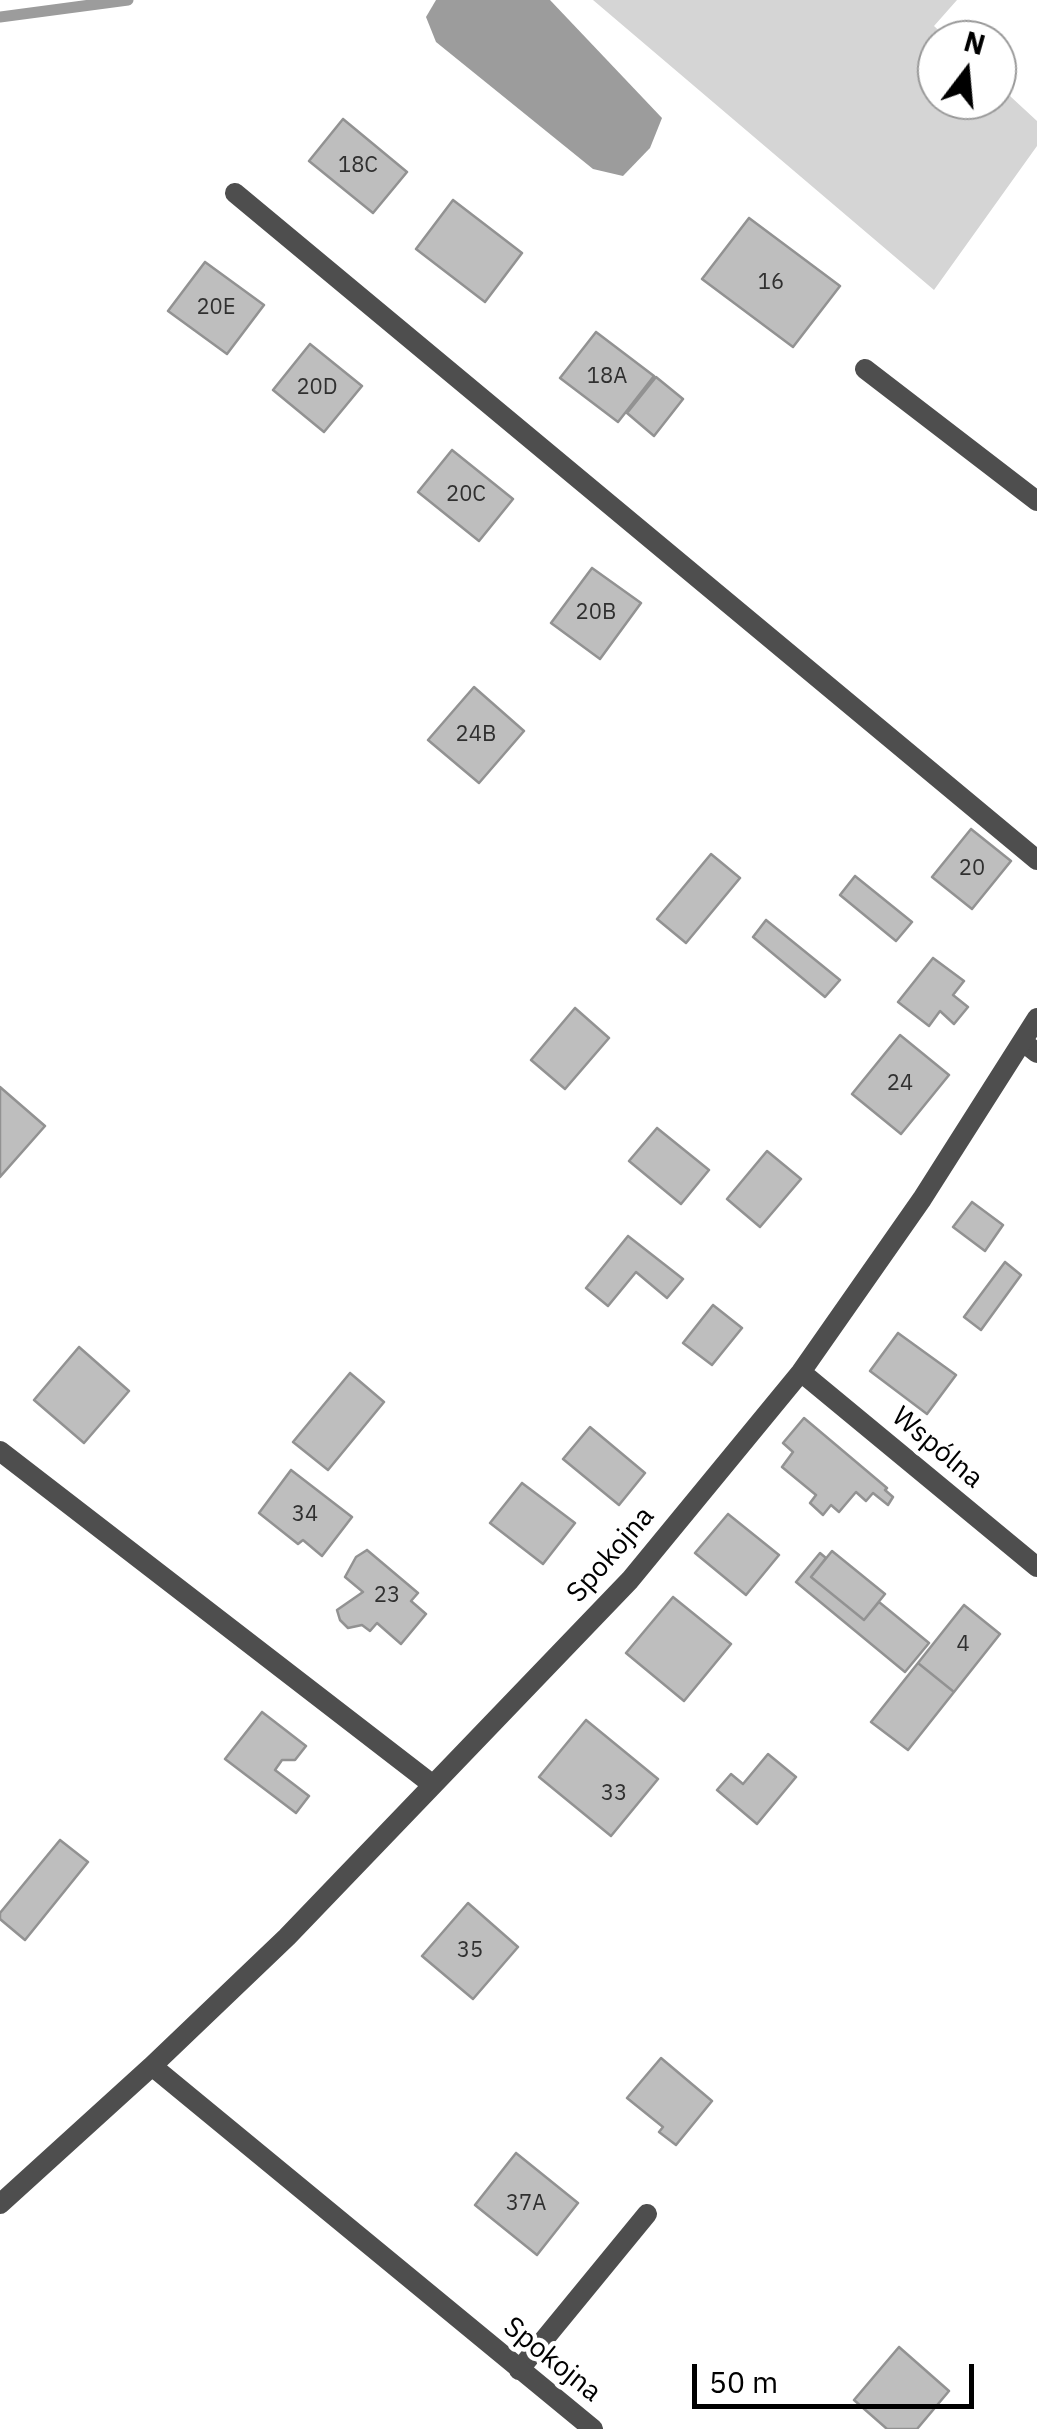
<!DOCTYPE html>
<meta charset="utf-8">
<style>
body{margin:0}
#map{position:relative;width:1037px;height:2429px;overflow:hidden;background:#fff;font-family:"IBM Plex Sans",sans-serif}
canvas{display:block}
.north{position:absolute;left:917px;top:20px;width:100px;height:100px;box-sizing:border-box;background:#fff;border:2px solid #999;border-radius:50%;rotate:16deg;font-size:28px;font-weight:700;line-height:40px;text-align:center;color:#000}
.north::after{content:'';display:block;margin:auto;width:35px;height:45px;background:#000;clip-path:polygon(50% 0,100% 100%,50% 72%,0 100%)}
.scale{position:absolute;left:692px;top:2364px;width:282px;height:45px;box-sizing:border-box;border:5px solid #000;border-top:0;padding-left:12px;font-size:30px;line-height:35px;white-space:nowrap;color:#000;-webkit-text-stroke:8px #fff;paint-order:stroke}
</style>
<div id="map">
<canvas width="1037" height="2429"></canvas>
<div class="north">N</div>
<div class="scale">50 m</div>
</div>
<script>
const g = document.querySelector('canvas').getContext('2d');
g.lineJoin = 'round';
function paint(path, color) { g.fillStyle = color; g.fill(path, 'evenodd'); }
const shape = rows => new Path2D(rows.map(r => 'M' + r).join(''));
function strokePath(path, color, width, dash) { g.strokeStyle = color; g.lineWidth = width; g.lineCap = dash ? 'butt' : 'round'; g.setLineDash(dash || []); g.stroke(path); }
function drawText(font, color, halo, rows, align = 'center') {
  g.font = font + ' "IBM Plex Sans",sans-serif'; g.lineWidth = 9; g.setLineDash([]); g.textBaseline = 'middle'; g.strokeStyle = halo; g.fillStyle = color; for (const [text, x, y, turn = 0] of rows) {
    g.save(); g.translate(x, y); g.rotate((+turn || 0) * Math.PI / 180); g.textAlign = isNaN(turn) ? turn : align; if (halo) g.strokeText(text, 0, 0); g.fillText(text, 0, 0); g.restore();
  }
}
const green = shape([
 [593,0,957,0,934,26,949,40,937,40,937,100,997,100,997,84,1037,121,1037,146,934,290]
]);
const water = shape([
 [436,0,550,0,662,118,650,148,623,176,593,169,436,42,426,17]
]);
const stream = shape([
 [0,17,128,0]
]);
const building = shape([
 [343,119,407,172,373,213,309,161,343,119],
 [453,200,522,253,485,302,416,249,453,200],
 [749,218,840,286,793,347,702,279,749,218],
 [205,262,264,305,227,354,168,311,205,262],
 [596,332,654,376,618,422,560,378,596,332],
 [310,344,362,386,324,432,273,390,310,344],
 [656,377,683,399,654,436,627,413,656,377],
 [452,450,513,499,479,541,418,492,452,450],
 [592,568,641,603,600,659,551,623,592,568],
 [474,687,524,731,479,783,428,740,474,687],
 [971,829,1011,861,972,909,932,877,971,829],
 [711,854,740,878,686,943,657,919,711,854],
 [855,876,912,922,896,941,840,895,855,876],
 [766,920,840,980,825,997,753,937,766,920],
 [933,958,964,981,953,995,968,1007,954,1024,940,1011,929,1026,898,1002,933,958],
 [575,1008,609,1038,565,1089,531,1060,575,1008],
 [900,1035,949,1075,901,1134,852,1094,900,1035],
 [0,1087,45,1126,0,1177,0,1087],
 [657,1128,709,1170,681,1204,629,1161,657,1128],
 [767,1151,801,1179,760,1227,727,1199,767,1151],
 [972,1202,1003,1225,985,1251,953,1227,972,1202],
 [628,1236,683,1279,667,1298,636,1272,608,1306,586,1288,628,1236],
 [1005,1262,1021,1275,981,1330,964,1317,1005,1262],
 [713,1305,742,1328,712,1365,683,1343,713,1305],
 [898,1333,956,1375,927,1414,870,1371,898,1333],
 [79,1347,129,1391,84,1443,34,1400,79,1347],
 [350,1373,384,1402,328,1470,293,1442,350,1373],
 [804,1418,887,1488,885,1490,893,1497,888,1505,873,1493,866,1501,856,1492,839,1512,831,1505,823,1515,810,1503,816,1495,782,1467,793,1452,783,1443,804,1418],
 [590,1427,645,1473,619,1505,563,1459,590,1427],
 [291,1470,352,1517,322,1556,303,1540,298,1544,259,1513,291,1470],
 [522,1483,575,1523,543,1564,490,1523,522,1483],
 [728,1514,779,1555,746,1595,695,1553,728,1514],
 [367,1550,418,1593,411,1601,426,1614,401,1644,377,1623,370,1631,362,1625,348,1628,340,1620,337,1610,363,1592,345,1577,356,1557,367,1550],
 [832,1551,885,1594,864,1620,811,1577,832,1551],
 [820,1553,826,1558,811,1577,864,1620,879,1602,929,1643,905,1672,796,1582,820,1553],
 [673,1597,731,1644,684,1701,626,1653,673,1597],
 [964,1605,1000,1634,954,1692,918,1663,964,1605],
 [918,1663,954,1692,908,1750,871,1722,918,1663],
 [262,1712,306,1746,295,1760,282,1760,275,1770,309,1796,296,1813,225,1759,262,1712],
 [586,1720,658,1779,611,1836,539,1777,586,1720],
 [768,1754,796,1777,757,1824,717,1790,731,1774,743,1784,768,1754],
 [60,1840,88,1862,25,1940,0,1919,0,1913,60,1840],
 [468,1903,518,1947,473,1999,422,1956,468,1903],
 [661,2058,712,2101,676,2145,659,2132,663,2127,627,2098,661,2058],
 [516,2153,578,2203,537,2255,475,2205,516,2153],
 [899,2347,949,2391,917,2429,887,2429,854,2400,899,2347]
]);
const service = shape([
 [235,193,1037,860],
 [865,369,1037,501],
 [1023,1042,1037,1053],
 [519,2370,647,2214]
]);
const minor = shape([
 [801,1372,1037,1567],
 [0,1451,433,1785],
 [0,2204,152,2066],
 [593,2429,152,2066,287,1937,630,1580,801,1372,922,1199,1037,1018]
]);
const numberNames = [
 ["18C",358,166],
 ["16",771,283],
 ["20E",216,308],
 ["18A",607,377],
 ["20D",317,388],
 ["20C",466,495],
 ["20B",596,613],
 ["24B",476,735],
 ["20",972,869],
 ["24",900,1084],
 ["34",305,1515],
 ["23",387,1596],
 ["4",963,1645],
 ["33",614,1794],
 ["35",470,1951],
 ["37A",526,2204]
];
const streetNames = [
 ["Wspólna",937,1448,40],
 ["Spokojna",611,1555,-49],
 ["Spokojna",552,2360,39]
];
paint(green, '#d5d5d5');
paint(water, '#9c9c9c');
strokePath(stream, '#9c9c9c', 11);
paint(building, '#bebebe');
strokePath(building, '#929292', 2.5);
strokePath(service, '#4e4e4e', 20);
strokePath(minor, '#4e4e4e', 20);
drawText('22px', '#303030', null, numberNames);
drawText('28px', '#000', '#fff', streetNames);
</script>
